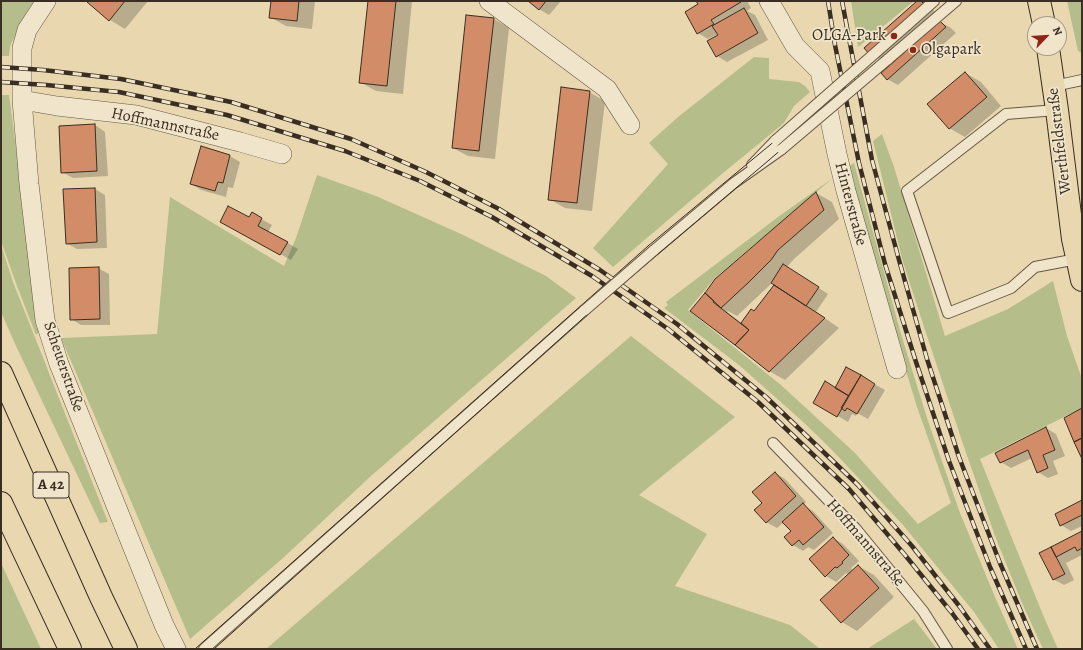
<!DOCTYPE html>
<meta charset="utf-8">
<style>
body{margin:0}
#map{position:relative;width:1083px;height:650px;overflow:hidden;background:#e8d7af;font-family:Alegreya,serif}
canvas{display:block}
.frame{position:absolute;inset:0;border:2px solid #3a2e22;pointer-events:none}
.north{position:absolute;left:1027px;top:16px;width:40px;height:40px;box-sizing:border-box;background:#f0e5cb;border:1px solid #a79c87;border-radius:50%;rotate:65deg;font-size:11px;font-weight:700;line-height:16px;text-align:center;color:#3a2e22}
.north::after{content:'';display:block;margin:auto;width:14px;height:18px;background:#8f2418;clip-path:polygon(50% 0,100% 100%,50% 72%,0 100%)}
</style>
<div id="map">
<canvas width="1083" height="650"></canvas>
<div class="frame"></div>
<div class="north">N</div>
</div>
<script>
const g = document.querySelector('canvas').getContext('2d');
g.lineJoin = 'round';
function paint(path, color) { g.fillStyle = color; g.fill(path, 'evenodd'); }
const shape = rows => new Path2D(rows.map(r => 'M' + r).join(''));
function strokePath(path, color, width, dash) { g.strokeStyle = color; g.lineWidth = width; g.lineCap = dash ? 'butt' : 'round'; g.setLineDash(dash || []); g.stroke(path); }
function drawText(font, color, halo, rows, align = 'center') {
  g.font = font + ' Alegreya,serif'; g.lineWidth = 3.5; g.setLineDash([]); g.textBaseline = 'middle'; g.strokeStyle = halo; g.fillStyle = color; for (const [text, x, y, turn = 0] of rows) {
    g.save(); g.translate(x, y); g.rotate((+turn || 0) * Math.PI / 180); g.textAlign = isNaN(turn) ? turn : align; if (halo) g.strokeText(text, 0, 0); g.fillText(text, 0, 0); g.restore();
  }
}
const green = shape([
 [1,1,34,1,26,14,10,46,9,56,1,56],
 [851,1,914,1,858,47],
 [1067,1,1082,1,1082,53,1078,51],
 [754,57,769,58,769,79,799,82,805,86,810,92,794,106,784,123,723,173,613,267,593,248,668,164,649,143,678,117],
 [1,95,9,95,40,331,36,335,17,286,1,241],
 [882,134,894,167,945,336,1008,309,1053,281,1067,336,1082,379,1082,408,980,459,1043,615,1058,649,1043,649,1022,603,995,536,963,444,925,330,903,262,873,141],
 [854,163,901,334,927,418,960,513,995,597,1018,649,999,649,974,612,903,525,830,448,801,420,739,365,664,308,668,305,666,302,778,217,833,178,715,278,688,310,781,385,855,453,918,524,951,503,917,407,881,289,846,168],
 [317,175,376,196,461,234,546,276,576,298,371,476,283,558,190,639,150,546,105,440,61,338,157,334,170,197,284,266,296,238],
 [1,245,13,282,108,522,100,523,16,346,1,312],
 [631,336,735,417,639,495,707,534,675,586,790,625,820,649,266,649],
 [1,563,41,649,1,649],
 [914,619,937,649,867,649]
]);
const shadow = shape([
 [89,1,148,1,125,29,110,20],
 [272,1,315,1,312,29,286,26,270,17],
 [369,1,412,1,403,94,376,91,360,82],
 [530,1,561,1,549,15,539,9],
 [699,1,747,1,751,8,747,11,755,15,768,40,727,62,717,56,719,36,718,34,708,39,698,33,686,12,699,5],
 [918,1,921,1,930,6,935,12,881,60,870,54],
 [494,19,509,28,495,159,468,156,453,148],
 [940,22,951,28,956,33,898,85,887,79],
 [965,73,981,82,1001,106,965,137,949,128],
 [589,92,605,101,592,211,565,208,549,199],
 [95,125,105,132,108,176,73,178,62,172],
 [201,148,230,156,240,162,233,188,228,187,226,197,201,190,191,184],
 [95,189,105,195,107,248,77,249,66,243],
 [816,193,832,202,839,219,794,259,787,267,828,294,816,312,839,328,785,380,769,371,691,310],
 [772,283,775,284,755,313,742,323,727,312,728,311,737,316],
 [252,214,272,225,268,232,298,249,291,260,221,221,249,219],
 [98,268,109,274,110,325,81,325,71,319],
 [847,369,885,390,868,419,857,413,856,416,852,414,848,422,814,402,835,388],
 [1046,428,1056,434,1065,456,1053,461,1058,474,1048,478,1038,472,1032,458,1011,468,1001,462],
 [775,473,785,479,806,502,803,505,813,511,833,533,814,550,808,547,803,551,793,545,792,531,784,522,777,528,766,522,763,503],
 [1082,502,1082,526,1071,531,1061,525],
 [1082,532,1082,555,1066,563,1074,580,1064,585,1053,579,1040,553],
 [833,538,843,544,859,561,851,568,853,571,858,566,874,575,894,597,857,631,842,622,849,575,846,573,836,582,826,576]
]);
const building = shape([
 [88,1,125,1,109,21,87,2,88,1],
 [271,1,299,1,297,21,269,18,271,1],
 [368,1,396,1,387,86,359,83,368,1],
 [528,1,546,1,539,10,528,1],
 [696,1,741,1,741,2,711,20,714,24,697,34,685,12,698,4,696,1],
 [917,1,921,1,925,5,870,55,864,48,917,1],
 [744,8,758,33,716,57,707,41,718,35,712,26,744,8],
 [466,15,494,18,479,151,452,148,466,15],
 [940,21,946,27,887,80,881,73,940,21],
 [965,72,987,97,949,129,927,104,965,72],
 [561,87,590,91,577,203,548,200,561,87],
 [95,124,97,171,61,173,59,126,95,124],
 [201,146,230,155,223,183,218,182,215,191,190,184,201,146],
 [95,188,97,242,66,244,63,189,95,188],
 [816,192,824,210,778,250,771,260,749,282,721,308,705,293,715,279,816,192],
 [228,206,249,217,252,212,262,218,258,226,288,242,280,255,220,222,228,206],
 [783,264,819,287,806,306,771,283,783,264],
 [99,267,100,319,70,320,69,268,99,267],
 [774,285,825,318,769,372,735,345,749,330,741,323,751,309,754,311,774,285],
 [705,293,714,301,713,302,749,330,735,345,690,311,705,293],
 [846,367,861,375,849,396,835,388,846,367],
 [861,375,875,384,857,414,847,408,845,411,841,408,861,375],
 [825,381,849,396,837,417,813,403,825,381],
 [1082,408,1082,438,1074,442,1064,418,1082,408],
 [1046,427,1055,450,1043,455,1048,468,1037,473,1028,450,1000,463,995,453,1046,427],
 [1082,438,1082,459,1074,442,1082,438],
 [775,472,796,496,766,523,754,510,762,503,752,492,775,472],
 [1082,500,1082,515,1060,526,1055,514,1082,500],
 [803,503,824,527,803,545,799,540,792,546,784,537,791,531,782,522,803,503],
 [1082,531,1082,548,1077,551,1075,547,1056,557,1051,547,1082,531],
 [833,537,849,555,842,562,843,563,837,568,835,567,825,577,809,559,833,537],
 [1051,547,1065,574,1053,580,1039,553,1051,547],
 [858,565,879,588,841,623,820,600,858,565]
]);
const lane = shape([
 [907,25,934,1],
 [887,60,956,1],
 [1054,86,1082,80],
 [1057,110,1006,114,907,191,948,313,1011,288,1035,267,1077,259],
 [752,165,776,140],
 [653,251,734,183,782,149],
 [773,443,856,529,923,611,947,649],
 [204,649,585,310]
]);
const street = shape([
 [46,1,27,30,22,48,22,100,29,184,45,320,59,364,164,625,176,649],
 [489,1,607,89,630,125],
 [769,1,795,46,820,71,837,154,846,191,897,369],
 [22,100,57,106,136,115,240,142,282,154]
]);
const primary = shape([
 [1039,1,1044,24],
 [1048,48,1057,110,1073,239,1082,280]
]);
const highway = shape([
 [1,373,101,597,126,649],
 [1,503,70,649]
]);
const tram = shape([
 [195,649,648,246,776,140],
 [214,649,590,312,782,149]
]);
const rail = shape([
 [828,1,835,45,859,163,885,264,916,362,949,461,990,567,1026,649],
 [842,1,872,160,899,260,927,359,959,457,1000,563,1037,649],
 [1,67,43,70,121,79,231,102,351,139,426,172,499,209,600,270,677,324,766,397,858,485,912,546,960,607,990,649],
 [1,82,46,85,119,92,227,115,345,151,420,181,492,217,592,276,668,329,758,402,849,489,905,555,952,613,978,649]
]);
const laneBridge = shape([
 [776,140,907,25],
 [782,149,887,60],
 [585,310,653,251]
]);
const markers = [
 [894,36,4,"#8f2418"],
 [913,50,4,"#8f2418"]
];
const shields = [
 [51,485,36]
];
const shieldNames = [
 ["A 42",51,485]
];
const poiNames = [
 ["OLGA-Park",886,36],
 ["Olgapark",921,50,"left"]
];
const streetNames = [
 ["Hoffmannstraße",165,125,12],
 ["Werthfeldstraße",1060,141,-97],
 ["Hinterstraße",850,204,75],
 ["Scheuerstraße",63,367,71],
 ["Hoffmannstraße",865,543,49]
];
paint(green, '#b5be8b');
paint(shadow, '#0003');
paint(building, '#d28c67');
strokePath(building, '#3a2e22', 1);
strokePath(lane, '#665845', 12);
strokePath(street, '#665845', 20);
strokePath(primary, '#3a2e22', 24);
strokePath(highway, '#3a2e22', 24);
strokePath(lane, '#f0e5cb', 10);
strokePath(street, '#f0e5cb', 19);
strokePath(primary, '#e8d7af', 22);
strokePath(highway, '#e8d7af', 22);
strokePath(tram, '#3a2e22', 1);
strokePath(rail, '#3a2e22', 4.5);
strokePath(rail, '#f0e5cb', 3, [9]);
strokePath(laneBridge, '#665845', 12, []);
strokePath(laneBridge, '#f0e5cb', 10);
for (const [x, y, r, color] of markers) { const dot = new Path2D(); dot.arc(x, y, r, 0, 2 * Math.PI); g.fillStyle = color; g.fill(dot); strokePath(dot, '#f0e5cb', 1.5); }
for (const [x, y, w] of shields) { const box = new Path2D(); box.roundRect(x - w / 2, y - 13, w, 26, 3); g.fillStyle = '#f0e5cb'; g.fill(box); strokePath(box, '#3a2e22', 1); }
drawText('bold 15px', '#3a2e22', null, shieldNames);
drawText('16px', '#3a2e22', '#f0e5cb', poiNames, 'right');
drawText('16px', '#3a2e22', '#f0e5cb', streetNames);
</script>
